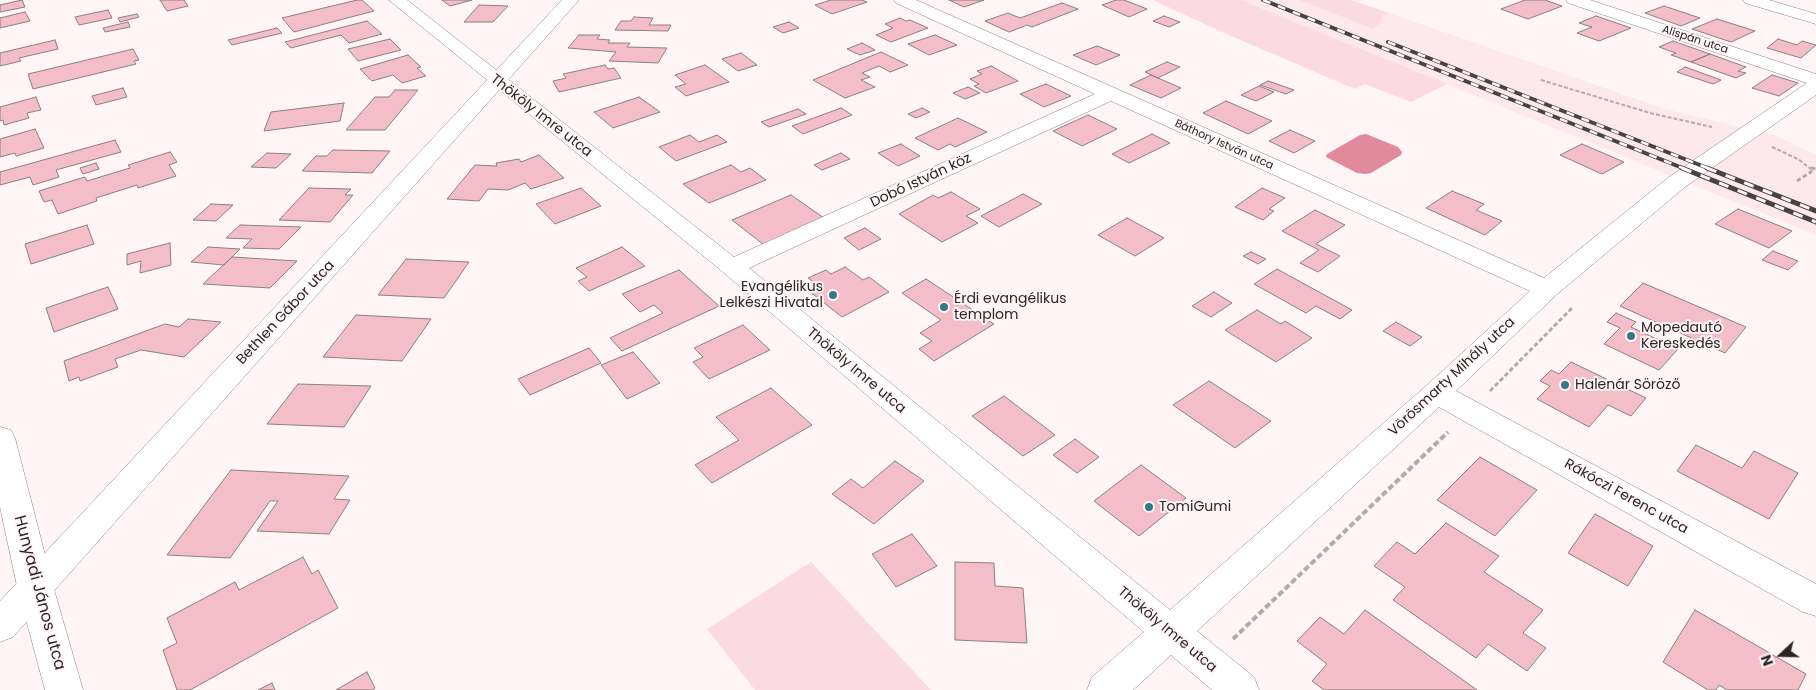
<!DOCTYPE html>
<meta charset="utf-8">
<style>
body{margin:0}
#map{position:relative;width:1816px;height:690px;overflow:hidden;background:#fff5f7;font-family:Poppins,sans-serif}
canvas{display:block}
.north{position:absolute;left:1756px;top:630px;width:50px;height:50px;-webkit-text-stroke:4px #fff5f7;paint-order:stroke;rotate:249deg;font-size:14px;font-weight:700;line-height:20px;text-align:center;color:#2a2626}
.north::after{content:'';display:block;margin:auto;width:18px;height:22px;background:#2a2626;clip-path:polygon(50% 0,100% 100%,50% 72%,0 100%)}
</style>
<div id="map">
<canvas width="1816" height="690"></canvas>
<div class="north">N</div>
</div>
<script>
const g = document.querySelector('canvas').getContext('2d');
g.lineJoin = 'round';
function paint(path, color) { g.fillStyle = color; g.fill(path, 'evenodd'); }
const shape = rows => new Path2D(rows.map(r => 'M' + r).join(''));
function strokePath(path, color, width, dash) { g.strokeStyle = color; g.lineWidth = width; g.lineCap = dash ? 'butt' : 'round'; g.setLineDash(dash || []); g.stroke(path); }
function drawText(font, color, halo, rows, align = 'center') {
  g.font = font + ' Poppins,sans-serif'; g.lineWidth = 4; g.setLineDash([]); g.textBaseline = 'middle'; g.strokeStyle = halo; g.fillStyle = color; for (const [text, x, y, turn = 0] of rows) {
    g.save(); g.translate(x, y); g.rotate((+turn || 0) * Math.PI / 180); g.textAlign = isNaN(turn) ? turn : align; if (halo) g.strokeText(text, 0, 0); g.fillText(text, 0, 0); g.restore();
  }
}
const built = shape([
 [1241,0,1299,0,1373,29,1382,15,1389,13,1665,109,1774,135,1816,155,1816,235]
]);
const green = shape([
 [1153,0,1241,0,1447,84,1411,102,1365,84,1355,89,1224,33],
 [1299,0,1351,0,1389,13,1382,15,1382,21,1373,29],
 [811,562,931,690,755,690,707,629]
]);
const water = shape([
 [1366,134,1398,147,1402,152,1401,155,1371,173,1365,174,1357,173,1326,157,1327,154,1360,135]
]);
const building = shape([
 [22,0,25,7,0,12,0,5,22,0],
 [160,0,184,0,188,6,167,11,160,0],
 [357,0,362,0,374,11,294,32,282,18,357,0],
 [442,0,472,0,450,6,442,0],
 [831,0,862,0,867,2,832,14,815,5,831,0],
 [949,0,984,0,964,7,949,0],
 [1116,0,1124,0,1147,9,1129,17,1102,5,1116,0],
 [1525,0,1545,0,1562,6,1528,19,1501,9,1525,0],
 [1062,3,1078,9,1032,27,1027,25,1009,32,985,21,1008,13,1020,18,1062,3],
 [479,5,508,6,493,22,464,22,479,5],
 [1664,6,1700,18,1681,26,1645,13,1664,6],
 [108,10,112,18,79,25,75,17,108,10],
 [25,12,30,21,0,28,0,18,25,12],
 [137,14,139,17,120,22,118,18,137,14],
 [1164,16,1180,22,1169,27,1153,21,1164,16],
 [1596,16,1631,28,1599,41,1577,33,1592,27,1579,23,1596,16],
 [634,17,653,18,649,25,671,25,668,31,615,30,621,21,631,21,634,17],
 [900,18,906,21,910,20,928,28,891,42,876,35,893,28,885,24,900,18],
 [1717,19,1755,31,1731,42,1692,29,1717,19],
 [367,21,382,34,349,43,341,35,291,48,285,42,367,21],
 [128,22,130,27,105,32,103,28,128,22],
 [789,22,799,28,783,33,773,27,789,22],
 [277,28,282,33,232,45,228,40,277,28],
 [579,35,600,35,597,39,610,40,608,43,630,43,627,47,667,48,658,63,609,61,616,52,568,48,579,35],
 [935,35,957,45,929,55,908,44,935,35],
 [390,39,401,50,358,61,348,49,390,39],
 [1778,39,1797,45,1802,41,1816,45,1801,58,1767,48,1778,39],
 [55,40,58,49,19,58,21,61,0,66,0,53,55,40],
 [1673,41,1710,54,1691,62,1671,55,1676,53,1659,47,1673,41],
 [862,43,875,50,860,55,847,49,862,43],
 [1097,46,1120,55,1096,65,1073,55,1097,46],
 [133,49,139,60,134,61,136,64,33,89,28,74,133,49],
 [881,52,908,65,890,72,879,66,862,73,870,77,861,80,875,87,845,98,813,80,881,52],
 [741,53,757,65,738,71,722,59,741,53],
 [1710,54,1746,67,1738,71,1746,73,1736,78,1691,62,1710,54],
 [408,55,421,67,417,68,426,76,402,83,393,75,372,81,360,69,408,55],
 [1167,62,1180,67,1158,78,1145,72,1167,62],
 [605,65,608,69,614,68,621,78,559,92,553,81,566,78,563,74,605,65],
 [705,65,729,82,686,96,675,87,686,84,675,75,705,65],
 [991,66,1018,81,986,93,974,86,979,84,970,79,982,74,977,71,991,66],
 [1685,67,1721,80,1713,84,1677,72,1685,67],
 [1151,75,1181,88,1161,98,1130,85,1151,75],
 [1772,75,1798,83,1779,96,1752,88,1772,75],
 [1268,81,1294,90,1286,94,1260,85,1268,81],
 [1046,84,1071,96,1044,107,1020,94,1046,84],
 [1259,86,1274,92,1256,101,1241,95,1259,86],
 [968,87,980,93,965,99,953,93,968,87],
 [123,88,127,97,96,105,92,96,123,88],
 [395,90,418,90,385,130,346,130,375,97,389,97,395,90],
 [36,97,41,110,27,113,29,118,4,125,3,120,0,121,0,107,36,97],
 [639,97,660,112,613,128,594,112,639,97],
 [1226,101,1272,121,1248,134,1203,113,1226,101],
 [344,103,340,121,264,131,271,112,344,103],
 [841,108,852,115,803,134,792,126,841,108],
 [922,108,930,112,916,118,908,114,922,108],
 [798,109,806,114,769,127,761,122,798,109],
 [1088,115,1117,129,1082,146,1053,131,1088,115],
 [958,118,987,132,955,147,950,144,938,150,915,138,958,118],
 [35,129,44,148,16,156,15,153,0,157,0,139,35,129],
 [1290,130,1315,141,1294,153,1269,141,1290,130],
 [1152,134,1170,143,1129,163,1112,154,1152,134],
 [690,135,699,142,717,135,727,142,676,161,659,147,690,135],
 [115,140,121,152,56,170,59,177,33,185,30,177,0,185,0,172,115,140],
 [901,144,920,156,898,166,878,153,901,144],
 [1582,144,1624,162,1602,174,1560,155,1582,144],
 [333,150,390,151,372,173,302,171,316,156,327,156,333,150],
 [170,152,177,162,169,165,176,176,138,188,137,185,96,198,97,201,58,214,52,200,44,202,39,191,85,177,87,181,130,168,128,165,170,152],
 [267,153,291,154,276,168,251,167,267,153],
 [841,153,850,159,822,170,814,165,841,153],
 [539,155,564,178,531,189,525,183,508,190,488,189,479,201,447,199,475,165,497,166,496,163,519,159,521,162,539,155],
 [96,163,99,169,83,174,80,168,96,163],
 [731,165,741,172,750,168,766,180,709,203,683,184,731,165],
 [309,188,351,189,345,195,353,195,330,222,279,220,309,188],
 [581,188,601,206,555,224,536,204,581,188],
 [1262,188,1285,198,1269,209,1274,211,1263,220,1235,207,1262,188],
 [1452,191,1484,204,1476,210,1502,221,1485,235,1426,208,1452,191],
 [951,192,980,209,966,216,978,223,942,242,899,214,933,195,938,198,951,192],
 [1023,194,1042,204,999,227,981,216,1023,194],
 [791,195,824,218,764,245,732,220,791,195],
 [211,204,233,205,216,221,193,220,211,204],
 [1738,209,1792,231,1769,248,1715,224,1738,209],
 [1315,210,1345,225,1316,244,1340,256,1318,272,1300,263,1319,250,1282,231,1315,210],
 [1127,218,1164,238,1135,256,1098,235,1127,218],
 [87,225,94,244,31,264,25,244,87,225],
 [240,225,301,227,279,249,243,248,252,239,226,238,240,225],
 [865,228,881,239,859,250,844,238,865,228],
 [170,243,171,265,140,273,141,261,127,265,127,254,170,243],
 [208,247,240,249,224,265,191,262,208,247],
 [622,247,645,266,589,291,578,281,587,277,576,268,622,247],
 [1773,251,1798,261,1788,270,1762,260,1773,251],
 [1251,252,1266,259,1258,264,1243,256,1251,252],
 [232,257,297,261,270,288,203,284,232,257],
 [406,259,469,262,444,298,378,295,406,259],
 [845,267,863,280,869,277,889,292,842,317,804,287,814,282,808,278,826,270,831,274,845,267],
 [1277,269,1352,310,1340,319,1316,306,1306,313,1254,284,1277,269],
 [679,270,719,306,622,351,610,338,663,313,654,305,640,312,622,294,679,270],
 [926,279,994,324,934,361,919,349,932,341,920,333,941,320,902,293,926,279],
 [1643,283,1746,327,1725,353,1620,306,1643,283],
 [108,287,118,309,54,332,46,308,108,287],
 [1214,292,1232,303,1211,317,1192,306,1214,292],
 [1257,310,1281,324,1285,321,1312,338,1276,362,1225,330,1257,310],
 [1616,313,1636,322,1631,327,1678,349,1659,370,1604,344,1620,328,1607,322,1616,313],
 [356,315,431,319,402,361,323,357,356,315],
 [188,319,221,322,184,357,141,350,115,359,118,367,80,381,79,377,69,381,64,361,165,324,179,327,188,319],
 [1396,322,1422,337,1410,346,1383,331,1396,322],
 [743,325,770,350,709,379,693,362,703,357,694,348,743,325],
 [589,348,601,363,530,395,518,379,589,348],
 [633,352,660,383,627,399,601,365,633,352],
 [1571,362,1646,398,1631,416,1608,405,1589,427,1537,399,1550,386,1540,381,1551,370,1559,374,1571,362],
 [1209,381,1271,421,1235,448,1173,405,1209,381],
 [298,384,371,386,344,427,267,424,298,384],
 [771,388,812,425,712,483,695,465,739,440,716,417,771,388],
 [1004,396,1055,435,1023,456,972,416,1004,396],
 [1075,439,1099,457,1077,473,1053,455,1075,439],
 [1696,445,1742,468,1754,451,1798,473,1769,519,1677,471,1696,445],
 [1480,457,1537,490,1495,536,1437,500,1480,457],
 [895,461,924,481,874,524,832,494,851,479,863,488,895,461],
 [1141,465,1186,498,1139,536,1094,501,1141,465],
 [231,470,349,476,334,499,350,500,329,534,257,531,278,501,270,501,230,558,167,555,231,470],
 [1595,514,1653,546,1628,586,1568,553,1595,514],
 [1446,523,1499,556,1484,572,1543,610,1523,633,1546,648,1527,671,1488,644,1476,658,1393,600,1405,587,1374,566,1397,542,1415,554,1446,523],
 [912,534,937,566,896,587,872,554,912,534],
 [303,557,312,574,318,570,338,608,190,690,177,690,163,650,177,643,167,618,235,582,239,590,303,557],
 [955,562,994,563,995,586,1023,588,1027,643,955,640,955,562],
 [1365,610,1477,690,1324,690,1312,681,1327,664,1297,641,1320,617,1344,634,1365,610],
 [1695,610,1806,674,1798,690,1727,690,1719,685,1716,690,1708,690,1663,662,1695,610],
 [367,672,375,688,373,690,336,690,367,672],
 [272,683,275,690,258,690,272,683]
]);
const pathFar2 = shape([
 [1541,80,1650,113,1712,127],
 [1772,147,1798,159,1811,169],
 [1811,168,1816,169]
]);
const pathFar1 = shape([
 [1811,168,1816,169],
 [1797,181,1811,172,1811,168],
 [1490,391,1572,308]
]);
const path = shape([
 [1233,639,1448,432]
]);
const street = shape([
 [389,0,407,0,734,257,1095,94,896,3,894,0,916,0,1544,278,1669,177,1807,83,1568,3,1566,0,1590,0,1816,74,1816,95,1685,187,1556,295,1456,391,1816,584,1816,616,1803,612,1439,407,1197,631,1254,677,1259,690,1212,690,1171,655,1133,690,1087,690,1092,677,1144,632,723,272,389,0],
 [1111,101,1530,291,1426,386,1170,610,749,268,1111,101],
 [1743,0,1769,0,1816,14,1816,24,1745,3,1743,0],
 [0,427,11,430,15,438,53,586,83,690,45,690,17,586,0,507,0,427]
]);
const secondary = shape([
 [562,0,579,0,13,637,0,642,0,601,562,0]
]);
const railFar1 = shape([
 [1263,0,1685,169],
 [1388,42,1710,169]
]);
const rail = shape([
 [1682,168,1816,222],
 [1707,168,1816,211]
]);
const markers = [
 [833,295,5,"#357889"],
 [944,307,5,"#357889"],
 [1631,336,5,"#357889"],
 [1565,385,5,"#357889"],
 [1149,507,5,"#357889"]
];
const farStreetnames = [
 ["Alispán utca",1695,40,18],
 ["Báthory István utca",1224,145,24]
];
const streetNames = [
 ["Thököly Imre utca",541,116,38],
 ["Dobó István köz",921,181,-25],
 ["Bethlen Gábor utca",286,313,-47],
 ["Thököly Imre utca",856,371,40],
 ["Vörösmarty Mihály utca",1452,377,-43],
 ["Rákóczi Ferenc utca",1626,497,29],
 ["Thököly Imre utca",1167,630,40]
];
const poiNames = [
 ["Evangélikus",823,287,"right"],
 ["Lelkészi Hivatal",823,303,"right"],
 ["Érdi evangélikus",954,299],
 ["templom",954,315],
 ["Mopedautó",1641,328],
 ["Kereskedés",1641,344],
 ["Halenár Söröző",1575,385],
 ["TomiGumi",1159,507]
];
const nearStreetnames = [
 ["Hunyadi János utca",39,593,75]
];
paint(built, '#fde8eb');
paint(green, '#fbdbe1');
paint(water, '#e08a9c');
paint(building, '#f4bec8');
strokePath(building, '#8a8081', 1);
strokePath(street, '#8d8284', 1);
strokePath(secondary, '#8d8284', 1);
strokePath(pathFar2, '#b2aaab', 2, [4, 2]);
strokePath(pathFar1, '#b2aaab', 3, [4.5, 2.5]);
strokePath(path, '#b2aaab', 4, [6, 3]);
paint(street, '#fff');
paint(secondary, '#fff');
strokePath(railFar1, '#484343', 4);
strokePath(rail, '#484343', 5);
strokePath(railFar1, '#fff5f7', 2.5, [8]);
strokePath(rail, '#fff5f7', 3, [10]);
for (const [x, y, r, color] of markers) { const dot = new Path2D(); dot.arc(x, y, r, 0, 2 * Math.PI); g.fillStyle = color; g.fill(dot); strokePath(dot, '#fff5f7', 2); }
drawText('11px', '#2a2626', '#fff5f7', farStreetnames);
drawText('14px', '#2a2626', '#fff5f7', streetNames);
drawText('14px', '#2a2626', '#fff5f7', poiNames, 'left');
drawText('16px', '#2a2626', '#fff5f7', nearStreetnames);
</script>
